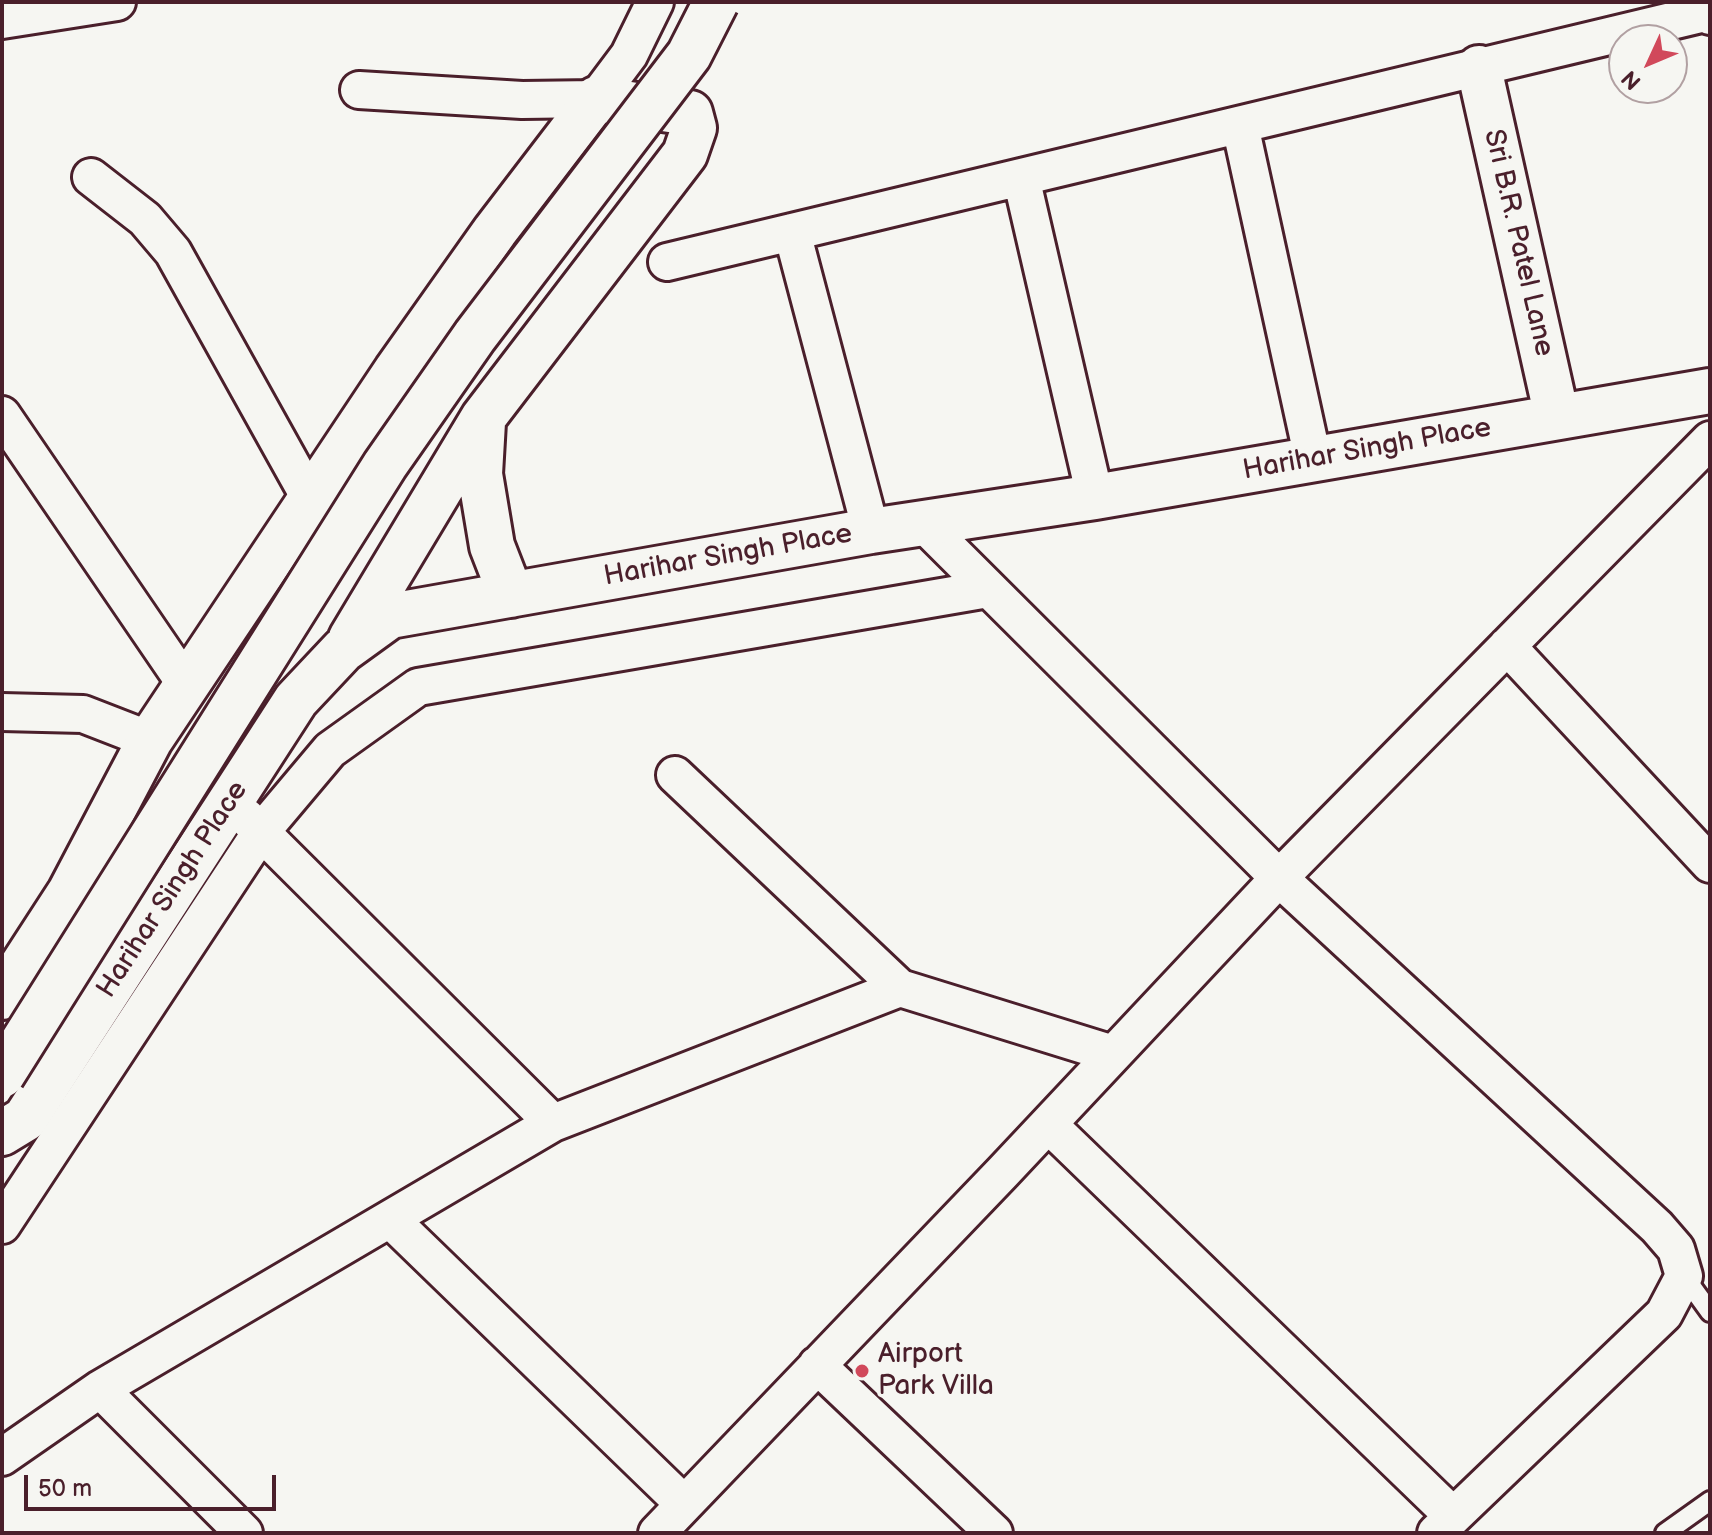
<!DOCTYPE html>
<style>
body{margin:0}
#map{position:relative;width:1712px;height:1535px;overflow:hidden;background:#f6f6f2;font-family:"Balsamiq Sans",sans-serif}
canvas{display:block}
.frame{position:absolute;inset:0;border:4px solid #4a1f2b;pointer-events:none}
.north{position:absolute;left:1608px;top:24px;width:80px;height:80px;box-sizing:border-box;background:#f6f6f2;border:2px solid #b1a0a2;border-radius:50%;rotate:226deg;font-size:22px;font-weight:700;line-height:32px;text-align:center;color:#4a1f2b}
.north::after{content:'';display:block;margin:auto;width:28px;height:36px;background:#d1495b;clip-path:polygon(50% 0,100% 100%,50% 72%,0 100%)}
.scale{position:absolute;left:24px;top:1475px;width:252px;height:36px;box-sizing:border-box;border:4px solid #4a1f2b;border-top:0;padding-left:10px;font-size:24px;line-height:28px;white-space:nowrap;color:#4a1f2b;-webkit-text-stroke:6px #f6f6f2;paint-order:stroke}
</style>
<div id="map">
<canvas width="1712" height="1535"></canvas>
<div class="frame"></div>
<div class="north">N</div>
<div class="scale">50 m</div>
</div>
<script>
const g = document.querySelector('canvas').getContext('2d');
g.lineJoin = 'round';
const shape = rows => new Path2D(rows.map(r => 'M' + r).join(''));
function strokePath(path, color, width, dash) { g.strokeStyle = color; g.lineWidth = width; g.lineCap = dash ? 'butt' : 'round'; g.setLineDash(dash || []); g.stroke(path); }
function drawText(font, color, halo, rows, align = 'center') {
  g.font = font + ' "Balsamiq Sans",sans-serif'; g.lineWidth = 7; g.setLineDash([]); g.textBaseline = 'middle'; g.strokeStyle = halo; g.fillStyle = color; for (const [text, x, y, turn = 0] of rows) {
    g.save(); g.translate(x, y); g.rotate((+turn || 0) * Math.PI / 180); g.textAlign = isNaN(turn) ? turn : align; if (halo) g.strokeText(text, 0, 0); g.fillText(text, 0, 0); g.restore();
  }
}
const service = shape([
 [1684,1276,1710,1312],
 [1665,1533,1710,1501]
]);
const minor = shape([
 [2,20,117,2],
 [359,90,522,100,596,99,629,55,655,2],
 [1240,125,1313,459],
 [91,177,145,219,173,252,311,500],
 [1021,177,1095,497],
 [792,232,871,531],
 [667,262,1709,12,1710,16],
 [2,415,187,686],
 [923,523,1279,878,1710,440],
 [1507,646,1710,864],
 [2,712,83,714,150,740],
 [675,775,900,988],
 [553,1123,900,988,1113,1054],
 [1048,1124,1453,1516],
 [391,1220,684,1504],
 [2,1225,261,832,330,750,418,687,988,589],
 [817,1365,994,1533],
 [100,1389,244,1533],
 [2,1457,100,1389,553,1123,246,817],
 [657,1533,1003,1172,1279,878,1657,1227,1676,1249,1684,1276,1664,1314,1436,1533]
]);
const tertiary = shape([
 [1479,68,1557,417],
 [483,422,480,474,492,546,511,595],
 [2,997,70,892,150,740,396,371,495,231,596,99,690,113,694,128,685,154,483,418,351,638],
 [2,1133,25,1119,296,700,343,650,390,616,871,531,1095,497,1710,391]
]);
const tertiaryBridge = shape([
 [2,1075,385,465,475,336,689,55,716,2]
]);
const markers = [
 [862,1371,8,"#d1495b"]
];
const streetNames = [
 ["Sri B.R. Patel Lane",1518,243,77],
 ["Harihar Singh Place",1367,450,-10],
 ["Harihar Singh Place",728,556,-10],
 ["Harihar Singh Place",173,890,-57]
];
const poiNames = [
 ["Airport",878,1355],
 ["Park Villa",878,1387]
];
strokePath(service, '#4a1f2b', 24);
strokePath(minor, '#4a1f2b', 42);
strokePath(tertiary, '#4a1f2b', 50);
strokePath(service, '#f6f6f2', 18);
strokePath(minor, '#f6f6f2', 36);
strokePath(tertiary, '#f6f6f2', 44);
strokePath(tertiaryBridge, '#4a1f2b', 50, []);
strokePath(tertiaryBridge, '#f6f6f2', 44);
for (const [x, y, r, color] of markers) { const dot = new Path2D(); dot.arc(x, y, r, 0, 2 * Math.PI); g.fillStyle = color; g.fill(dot); strokePath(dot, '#f6f6f2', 3); }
drawText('28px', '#4a1f2b', '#f6f6f2', streetNames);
drawText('28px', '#4a1f2b', '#f6f6f2', poiNames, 'left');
</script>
